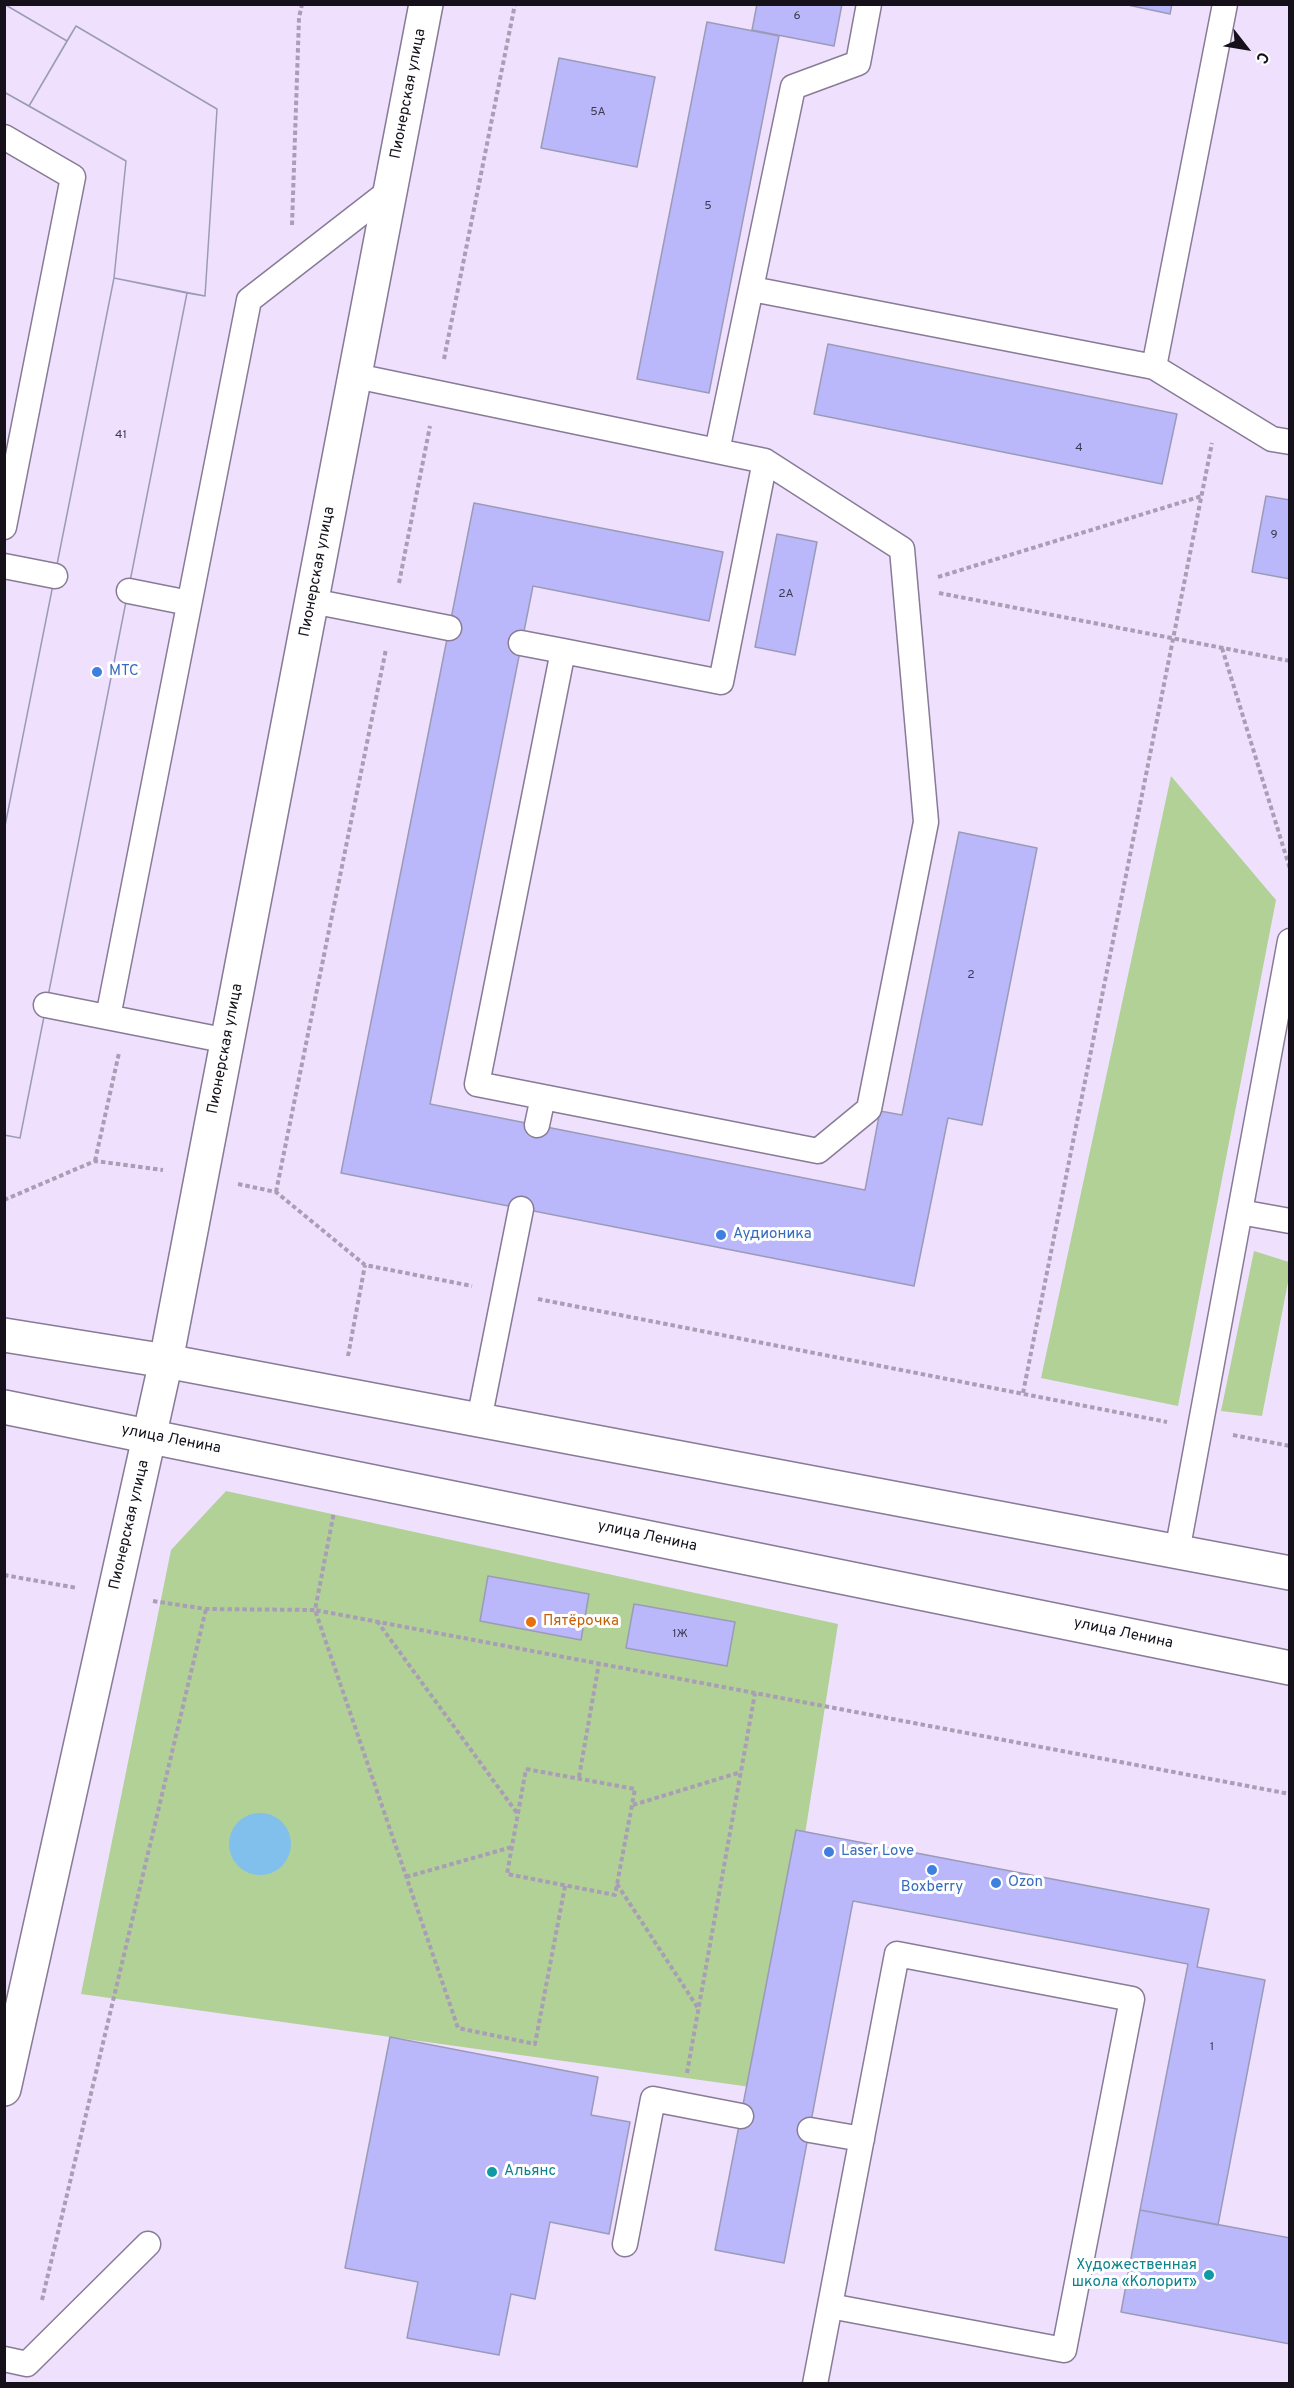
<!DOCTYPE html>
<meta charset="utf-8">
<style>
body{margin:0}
#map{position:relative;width:1294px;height:2388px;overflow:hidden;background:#efe1fe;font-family:Overpass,sans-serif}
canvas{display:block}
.frame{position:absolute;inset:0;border:6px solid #15101a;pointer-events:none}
.north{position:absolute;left:1216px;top:18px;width:60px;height:60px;-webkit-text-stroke:4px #fff;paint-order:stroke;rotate:121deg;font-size:16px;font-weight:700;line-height:24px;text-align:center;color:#15101a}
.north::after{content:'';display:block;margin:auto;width:21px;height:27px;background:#15101a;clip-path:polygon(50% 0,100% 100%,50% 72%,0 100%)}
</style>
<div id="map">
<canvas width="1294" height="2388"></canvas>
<div class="frame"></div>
<div class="north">С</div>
</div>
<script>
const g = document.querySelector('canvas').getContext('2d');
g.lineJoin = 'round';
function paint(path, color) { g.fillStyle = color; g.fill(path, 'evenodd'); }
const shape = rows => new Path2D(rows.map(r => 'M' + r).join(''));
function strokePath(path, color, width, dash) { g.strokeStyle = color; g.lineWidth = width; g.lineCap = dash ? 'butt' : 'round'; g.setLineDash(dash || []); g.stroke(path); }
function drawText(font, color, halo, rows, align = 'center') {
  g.font = font + ' Overpass,sans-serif'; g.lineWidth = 6; g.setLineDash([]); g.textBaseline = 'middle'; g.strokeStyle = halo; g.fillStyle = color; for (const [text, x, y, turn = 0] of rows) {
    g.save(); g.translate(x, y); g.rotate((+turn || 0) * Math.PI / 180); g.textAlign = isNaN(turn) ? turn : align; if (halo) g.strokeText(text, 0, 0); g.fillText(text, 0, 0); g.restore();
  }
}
const green = shape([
 [1171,776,1276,900,1178,1406,1041,1378],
 [1254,1251,1289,1262,1289,1277,1262,1416,1221,1411],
 [226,1491,838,1624,765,2089,81,1994,171,1550]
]);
const water = shape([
 '229 1844a31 31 0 1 1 62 0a31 31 0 1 1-62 0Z'
]);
const building = shape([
 [4,4,67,41,29,106,4,92,4,4],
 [4,4,67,41,76,26,217,109,205,296,187,293,20,1138,4,1135,4,831,114,278,126,161,4,92,4,4],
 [757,4,842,4,834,46,752,30,757,4],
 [1123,4,1172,4,1170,14,1123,4],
 [707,22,779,36,709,393,637,379,707,22],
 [76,26,217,109,205,296,114,278,126,161,29,106,76,26],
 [559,58,655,77,637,167,541,148,559,58],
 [114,278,187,293,20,1138,4,1135,4,831,114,278],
 [828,344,1177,414,1162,484,814,414,828,344],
 [1266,496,1290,500,1290,579,1252,572,1266,496],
 [474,503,723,552,709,621,533,586,430,1104,865,1190,880,1111,902,1115,959,832,1037,848,982,1125,948,1118,914,1286,341,1173,474,503],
 [777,534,817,542,795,655,755,647,777,534],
 [488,1576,589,1594,581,1640,480,1621,488,1576],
 [634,1604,735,1622,727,1666,626,1648,634,1604],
 [796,1830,1209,1909,1197,1967,1265,1980,1218,2225,1140,2210,1188,1964,853,1901,784,2263,715,2250,796,1830],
 [390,2037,598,2077,591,2115,630,2122,609,2234,550,2222,535,2299,511,2294,499,2355,407,2338,418,2282,345,2268,390,2037],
 [1140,2210,1290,2238,1290,2344,1121,2312,1140,2210]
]);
const path = shape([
 [292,225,299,18,302,4],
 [444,359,515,4],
 [938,577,1202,496],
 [399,583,430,426],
 [939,593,1290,661],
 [1222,648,1290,869],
 [95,1161,119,1053],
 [238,1184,276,1192,365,1265,472,1286],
 [276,1192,386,649],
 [4,1200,95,1161,163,1170],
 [538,1299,1167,1422],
 [348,1356,365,1265],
 [1023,1393,1212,443],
 [1233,1435,1290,1446],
 [4,1575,77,1588],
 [153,1601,206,1609,315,1610,334,1512],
 [377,1621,517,1813],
 [526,1769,635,1789,615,1895,507,1874,526,1769],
 [579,1777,599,1663],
 [633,1805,741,1772],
 [406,1877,512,1847],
 [617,1884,698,2008],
 [565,1886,535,2044,458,2028,315,1610,1290,1794],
 [687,2073,755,1693],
 [42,2300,206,1609]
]);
const lane = shape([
 [1225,4,1154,367,1272,439,1290,442],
 [4,137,73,177,4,527],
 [752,289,1154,367],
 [356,376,765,461,902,549,926,822,869,1109,818,1151,477,1084,563,651,721,682,765,461],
 [717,451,793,87,858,63,869,4],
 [4,566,55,576],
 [129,591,189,603],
 [312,601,449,628],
 [521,643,563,651],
 [46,1005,228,1041],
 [108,1017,249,300,392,189],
 [537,1125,543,1097],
 [1240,1212,1290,1221],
 [479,1420,521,1209],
 [1177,1552,1290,941],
 [810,2130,862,2139],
 [625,2244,653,2099,741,2116],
 [4,2359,27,2364,148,2244],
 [815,2384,897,1954,1132,1999,1064,2350,830,2306]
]);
const secondary = shape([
 [4,1335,166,1361,1290,1573],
 [4,1407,1290,1668],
 [4,2089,166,1361,426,4]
]);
const markers = [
 [97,672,6,"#3f7fe0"],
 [721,1235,6,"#3f7fe0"],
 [531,1622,6,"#e8710a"],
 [829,1852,6,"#3f7fe0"],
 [932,1870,6,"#3f7fe0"],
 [996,1883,6,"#3f7fe0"],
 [492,2172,6,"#0f9aa8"],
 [1209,2275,6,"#0f9aa8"]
];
const numberNames = [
 ["6",797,17],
 ["5А",598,113],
 ["5",708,207],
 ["41",121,436],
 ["4",1079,449],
 ["9",1274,536],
 ["2А",786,595],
 ["2",971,976],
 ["1Ж",680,1635],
 ["1",1212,2048]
];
const streetNames = [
 ["Пионерская улица",409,94,-79],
 ["Пионерская улица",318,572,-79],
 ["Пионерская улица",226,1049,-79],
 ["улица Ленина",171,1440,11],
 ["Пионерская улица",130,1525,-77],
 ["улица Ленина",647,1537,12],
 ["улица Ленина",1123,1634,12]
];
const shopNames = [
 ["МТС",109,672],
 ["Аудионика",733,1235],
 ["Laser Love",841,1852],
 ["Ozon",1008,1883],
 ["Boxberry",932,1888,"center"]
];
const foodNames = [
 ["Пятёрочка",543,1622]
];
const cultureNames = [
 ["Альянс",504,2172],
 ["Художественная",1197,2266,"right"],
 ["школа «Колорит»",1197,2283,"right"]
];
paint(green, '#b1d197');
paint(water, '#81bfed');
paint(building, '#bab8fa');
strokePath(building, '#9b9bb8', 1.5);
strokePath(lane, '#887b96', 27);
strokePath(secondary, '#887b96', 36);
strokePath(path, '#a99eb5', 4, [4.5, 3]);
strokePath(lane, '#fff', 24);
strokePath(secondary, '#fff', 33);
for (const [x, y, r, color] of markers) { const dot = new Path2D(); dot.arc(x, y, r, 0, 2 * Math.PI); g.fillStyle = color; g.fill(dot); strokePath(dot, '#fff', 2); }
drawText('12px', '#3e3a52', null, numberNames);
drawText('15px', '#15101a', '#fff', streetNames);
drawText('15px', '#366cbe', '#fff', shopNames, 'left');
drawText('15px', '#c56008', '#fff', foodNames, 'left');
drawText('15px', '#0d838f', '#fff', cultureNames, 'left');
</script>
